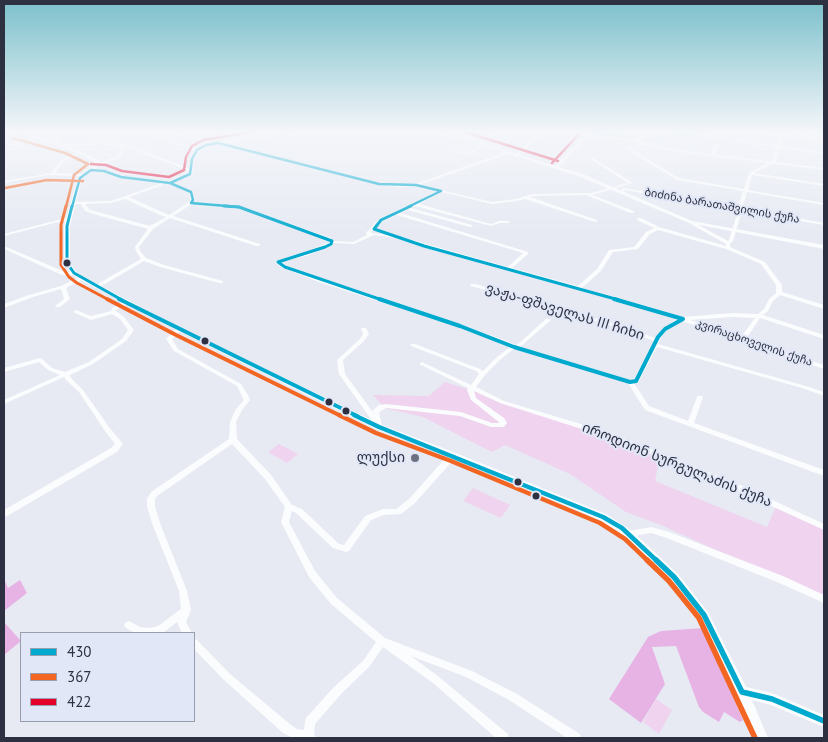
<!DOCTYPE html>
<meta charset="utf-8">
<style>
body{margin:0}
#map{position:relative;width:828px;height:742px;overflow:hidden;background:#e7eaf3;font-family:"PT Sans",sans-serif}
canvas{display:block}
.frame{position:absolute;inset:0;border:5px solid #2c3041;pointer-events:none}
.legend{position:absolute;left:20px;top:632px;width:175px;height:90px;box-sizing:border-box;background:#e2e7f8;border:1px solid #999eaf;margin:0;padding:6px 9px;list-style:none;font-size:15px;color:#2c3041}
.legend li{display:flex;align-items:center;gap:10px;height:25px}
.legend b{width:25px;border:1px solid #999eaf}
</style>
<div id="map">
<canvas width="828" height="742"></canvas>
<div class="frame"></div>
<ul class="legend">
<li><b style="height:6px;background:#00a9ce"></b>430</li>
<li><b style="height:6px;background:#f26522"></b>367</li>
<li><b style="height:6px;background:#e4002b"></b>422</li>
</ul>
</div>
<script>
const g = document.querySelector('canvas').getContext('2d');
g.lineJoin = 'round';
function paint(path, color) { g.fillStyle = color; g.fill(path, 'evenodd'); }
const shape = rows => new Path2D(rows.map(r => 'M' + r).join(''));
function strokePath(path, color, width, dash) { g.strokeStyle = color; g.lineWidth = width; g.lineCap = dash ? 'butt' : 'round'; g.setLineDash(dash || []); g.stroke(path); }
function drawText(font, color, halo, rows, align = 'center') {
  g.font = font + ' "PT Sans","Noto Sans Georgian",sans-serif'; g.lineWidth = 4; g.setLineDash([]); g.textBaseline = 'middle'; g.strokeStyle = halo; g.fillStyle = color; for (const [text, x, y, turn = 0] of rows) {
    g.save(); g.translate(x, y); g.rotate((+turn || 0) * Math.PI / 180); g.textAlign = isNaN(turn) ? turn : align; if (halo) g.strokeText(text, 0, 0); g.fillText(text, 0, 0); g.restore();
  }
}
const green = shape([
 [445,382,477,392,497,401,613,437,660,457,655,481,767,527,776,506,824,528,824,599,661,525,626,512,570,474,505,445,492,452,423,417,385,408,373,395,429,396],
 [279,444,298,454,287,463,268,452],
 [473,488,510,505,501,518,463,501],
 [656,699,672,710,659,734,643,722]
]);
const forest = shape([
 [4,579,8,588,20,580,27,593,4,611],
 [4,622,21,641,4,655],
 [703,628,743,720,740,722,724,712,719,722,703,712,699,707,676,646,652,647,665,684,641,723,609,699,648,637,661,631]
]);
const stream = shape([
 [588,132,654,140,704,132]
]);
const minor = shape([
 [55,132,59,132,61,136,53,144,51,143,57,136,55,132],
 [111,132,115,132,112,134,113,136,125,145,131,146,193,170,190,171,129,148,125,147,121,158,97,166,95,165,96,164,118,156,122,147,97,143,87,146,59,146,57,145,59,144,87,144,97,141,119,144,111,138,108,134,111,132],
 [144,132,150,132,199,150,196,151,144,132],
 [175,132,181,132,200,137,214,144,211,145,198,139,175,132],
 [492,132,496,132,481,145,479,145,479,143,492,132],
 [540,132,544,132,517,157,515,157,515,155,540,132],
 [574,132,587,133,591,132,588,135,574,132],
 [675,132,687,132,689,133,687,134,675,132],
 [768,132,783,132,824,139,824,141,782,135,780,146,824,152,824,154,780,148,776,162,754,173,824,184,824,186,752,175,748,190,824,203,824,205,747,192,742,208,824,223,824,225,742,211,733,241,730,244,730,247,765,262,782,285,782,292,824,305,824,309,780,295,773,301,768,311,763,315,824,335,824,339,760,318,746,339,824,365,824,369,682,321,667,330,661,337,658,344,806,386,824,392,824,396,802,388,657,347,639,381,638,382,634,383,649,406,688,421,697,397,698,396,702,396,703,397,694,423,824,470,824,476,645,410,628,383,515,349,511,351,500,360,485,375,476,387,504,401,614,434,740,485,824,524,824,530,734,489,610,438,500,403,474,391,476,398,504,418,507,423,504,427,491,427,460,416,386,408,379,412,382,427,381,429,377,429,374,422,373,422,339,374,337,360,360,339,363,334,361,329,362,328,366,328,369,334,364,341,343,360,345,374,372,411,379,405,386,404,461,412,492,423,500,423,471,400,467,390,468,388,419,364,422,362,424,363,471,385,479,374,476,371,411,346,410,345,411,344,415,344,480,369,483,371,496,358,510,347,503,343,458,327,319,282,283,268,276,263,276,261,305,253,330,242,327,240,238,208,192,204,173,216,260,244,260,246,256,246,170,218,153,229,139,247,140,251,146,258,164,265,223,281,223,283,219,283,160,267,144,261,98,288,94,288,94,286,141,259,136,251,135,247,148,229,90,213,85,211,81,204,74,204,72,203,74,202,111,201,162,183,163,183,163,185,129,197,169,215,189,202,191,200,189,193,169,184,168,183,170,182,192,191,195,200,194,202,239,206,331,238,334,241,353,242,367,235,366,234,366,233,379,219,419,201,437,191,416,186,398,187,379,185,217,144,217,142,379,183,398,185,415,184,506,152,508,152,508,154,419,185,492,202,516,199,533,194,591,193,628,183,591,159,591,157,592,157,633,183,592,195,634,211,634,213,630,213,586,195,533,196,530,197,597,220,597,221,595,222,525,199,516,201,492,204,442,192,419,204,491,224,499,221,508,221,510,222,508,223,500,223,491,226,415,206,411,208,472,225,472,227,470,227,408,210,400,213,528,252,528,254,512,268,578,286,597,269,609,250,634,247,646,232,654,228,637,220,637,218,641,218,659,227,726,246,726,244,689,223,689,222,691,221,728,241,729,240,738,210,625,190,622,193,619,192,624,188,738,208,743,191,677,180,626,149,626,147,644,143,644,145,630,148,679,178,744,189,749,173,773,160,776,147,703,136,705,135,776,145,779,134,768,132],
 [125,199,160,215,166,217,150,226,94,211,89,209,85,204,111,203,125,199],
 [397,215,523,253,508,267,398,236,371,233,383,221,397,215],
 [658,230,726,249,761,264,776,285,776,293,769,299,764,309,758,314,733,313,682,317,654,308,582,288,601,271,613,252,638,249,650,234,658,230],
 [374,235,396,238,650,310,677,319,663,328,655,338,630,328,475,284,471,284,470,285,471,286,626,330,654,341,651,348,634,379,630,380,520,347,550,321,551,320,550,319,546,319,518,344,515,345,507,341,462,325,323,280,287,266,282,262,309,255,334,243,354,244,374,235],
 [733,317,755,318,741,337,690,320,733,317],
 [36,137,38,138,37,139,20,144,4,146,4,144,19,142,36,137],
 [483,144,486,145,469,155,453,152,455,151,467,153,483,144],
 [716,144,718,145,714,155,711,156,714,145,716,144],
 [79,152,82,153,64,161,55,173,83,174,84,174,84,176,47,175,4,183,4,181,51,173,62,159,79,152],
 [66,218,70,219,4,236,4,234,66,218],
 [4,246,65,272,74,271,77,273,74,275,62,275,4,249,4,246],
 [81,276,83,277,83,279,66,288,70,299,60,307,56,307,55,306,64,299,61,289,33,297,4,308,4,304,29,295,61,286,81,276],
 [128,300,131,302,130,303,116,310,116,311,124,317,134,330,126,341,93,364,70,375,71,378,83,390,109,427,123,444,117,452,7,516,4,517,4,510,111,448,115,444,105,431,79,392,66,380,64,377,4,404,4,400,60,375,48,370,39,362,4,372,4,368,40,358,42,359,52,368,65,372,89,362,122,339,128,330,120,319,112,314,91,320,73,312,76,310,91,316,111,311,112,308,128,300],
 [179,327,182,329,172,339,178,349,241,384,248,395,250,400,242,410,236,422,237,439,271,475,292,505,302,509,339,544,344,545,365,516,383,509,396,509,409,499,450,453,456,453,457,455,456,457,415,503,401,514,384,515,371,520,349,551,346,552,333,548,296,513,292,511,289,522,315,571,337,598,385,638,472,671,517,694,580,734,581,738,567,738,509,700,466,677,411,656,439,677,508,734,509,738,496,738,433,683,383,647,369,667,342,693,315,724,314,734,316,738,293,738,283,733,224,680,194,649,194,639,197,640,230,674,291,725,297,729,304,730,305,722,306,718,334,687,363,661,376,642,331,604,309,577,281,522,285,507,265,479,232,444,157,496,155,499,155,507,160,523,187,591,191,610,186,622,192,633,182,633,177,622,164,632,161,633,135,633,126,628,124,625,126,622,129,621,140,627,150,628,158,626,181,609,179,591,152,523,147,507,147,499,151,492,229,439,230,422,236,409,244,400,237,386,174,351,166,339,177,328,179,327],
 [651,527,669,532,783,576,824,595,824,603,777,582,664,537,651,533,629,537,626,536,625,534,626,532,629,531,651,527]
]);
const tertiary = shape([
 [13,132,20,132,69,146,100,161,100,162,95,169,106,170,122,176,169,181,188,173,190,159,195,150,204,144,286,132,297,132,207,146,199,151,194,159,192,175,170,184,121,178,103,172,91,171,82,179,70,226,70,263,76,272,83,277,181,328,382,425,456,453,606,514,632,531,678,574,708,612,746,687,772,693,824,715,824,727,771,705,752,700,768,738,756,738,738,696,700,618,670,580,626,537,600,520,450,457,376,429,177,330,79,279,72,274,64,263,64,226,78,178,95,162,65,148,13,132],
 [442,132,449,132,555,166,587,133,637,140,644,132,648,132,641,141,664,148,824,168,824,170,664,150,641,145,636,142,589,135,559,167,585,175,692,221,824,245,824,249,689,223,581,177,442,132]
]);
const bus1Far4 = shape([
 [170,183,190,174,192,159,197,150,206,145,218,143,379,184,416,185,441,191],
 [72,207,80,178,91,170,104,171,121,177,170,183,191,192,193,200,191,203,239,207],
 [408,207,441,191]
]);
const bus1Far3 = shape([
 [72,206,67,226,67,263,74,273,122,300],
 [224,206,239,207,332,241,331,244,325,247,278,262,285,267,382,300],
 [411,206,381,220,374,229,424,246,619,300]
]);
const bus1Far2 = shape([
 [119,299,357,416],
 [379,299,460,326,514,347,630,382,636,381,658,337,665,329,683,319],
 [614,299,683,319]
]);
const bus1Far1 = shape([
 [354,415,379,427,603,517,622,528,657,561]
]);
const bus1 = shape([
 [656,560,674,577,704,615,742,692,772,699,824,721]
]);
const bus2Far4 = shape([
 [13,138,65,153,88,164,74,175,66,207],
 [5,188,47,180,83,181]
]);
const bus2Far3 = shape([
 [66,206,61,225,61,265,69,277,77,283,109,300]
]);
const bus2Far2 = shape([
 [107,299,176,335,341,416]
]);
const bus2Far1 = shape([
 [339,415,376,433,451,461,600,523,625,539,648,561]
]);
const bus2 = shape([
 [647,560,669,581,699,618,755,738]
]);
const bus3 = shape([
 [465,132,558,161],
 [552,163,581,132],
 [91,164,106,165,122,171,169,177,184,170,186,157,192,146,203,140,251,132]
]);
const markers = [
 [67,263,4.5,"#2c3041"],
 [205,341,4.5,"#2c3041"],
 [329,402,4.5,"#2c3041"],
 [346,411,4.5,"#2c3041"],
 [415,458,5,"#6d717f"],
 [518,482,4.5,"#2c3041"],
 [536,496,4.5,"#2c3041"]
];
const farStreetnames = [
 ["ბიძინა ბარათაშვილის ქუჩა",722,206,10],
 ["კვირაცხოველის ქუჩა",754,343,19]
];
const streetNames = [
 ["ვაჟა-ფშაველას III ჩიხი",565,312,17],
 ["იროდიონ სურგულაძის ქუჩა",677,465,22]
];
const poiNames = [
 ["ლუქსი",405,458]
];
paint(green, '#efd3ef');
paint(forest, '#e7b3e4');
strokePath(stream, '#7ad29f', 1);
paint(minor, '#fbfcfd');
paint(tertiary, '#fbfcfd');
strokePath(bus1Far4, '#00a9ce', 2.5);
strokePath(bus1Far3, '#00a9ce', 3);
strokePath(bus1Far2, '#00a9ce', 4);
strokePath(bus1Far1, '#00a9ce', 4.5);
strokePath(bus1, '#00a9ce', 5.5);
strokePath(bus2Far4, '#f26522', 2.5);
strokePath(bus2Far3, '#f26522', 3);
strokePath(bus2Far2, '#f26522', 4);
strokePath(bus2Far1, '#f26522', 4.5);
strokePath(bus2, '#f26522', 5.5);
strokePath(bus3, '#e4002b', 2.5);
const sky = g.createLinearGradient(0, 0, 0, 236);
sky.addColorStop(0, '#7cc0cb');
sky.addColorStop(0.56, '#f4f6fa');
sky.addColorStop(1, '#f4f6fa00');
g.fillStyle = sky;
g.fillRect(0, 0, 828, 236);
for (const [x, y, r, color] of markers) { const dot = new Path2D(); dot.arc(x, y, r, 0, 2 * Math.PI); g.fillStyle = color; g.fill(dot); strokePath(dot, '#e2e7f8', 2); }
drawText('11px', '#2c3041', '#e2e7f8', farStreetnames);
drawText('14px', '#2c3041', '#e2e7f8', streetNames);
drawText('14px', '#2c3041', '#e2e7f8', poiNames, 'right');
</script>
